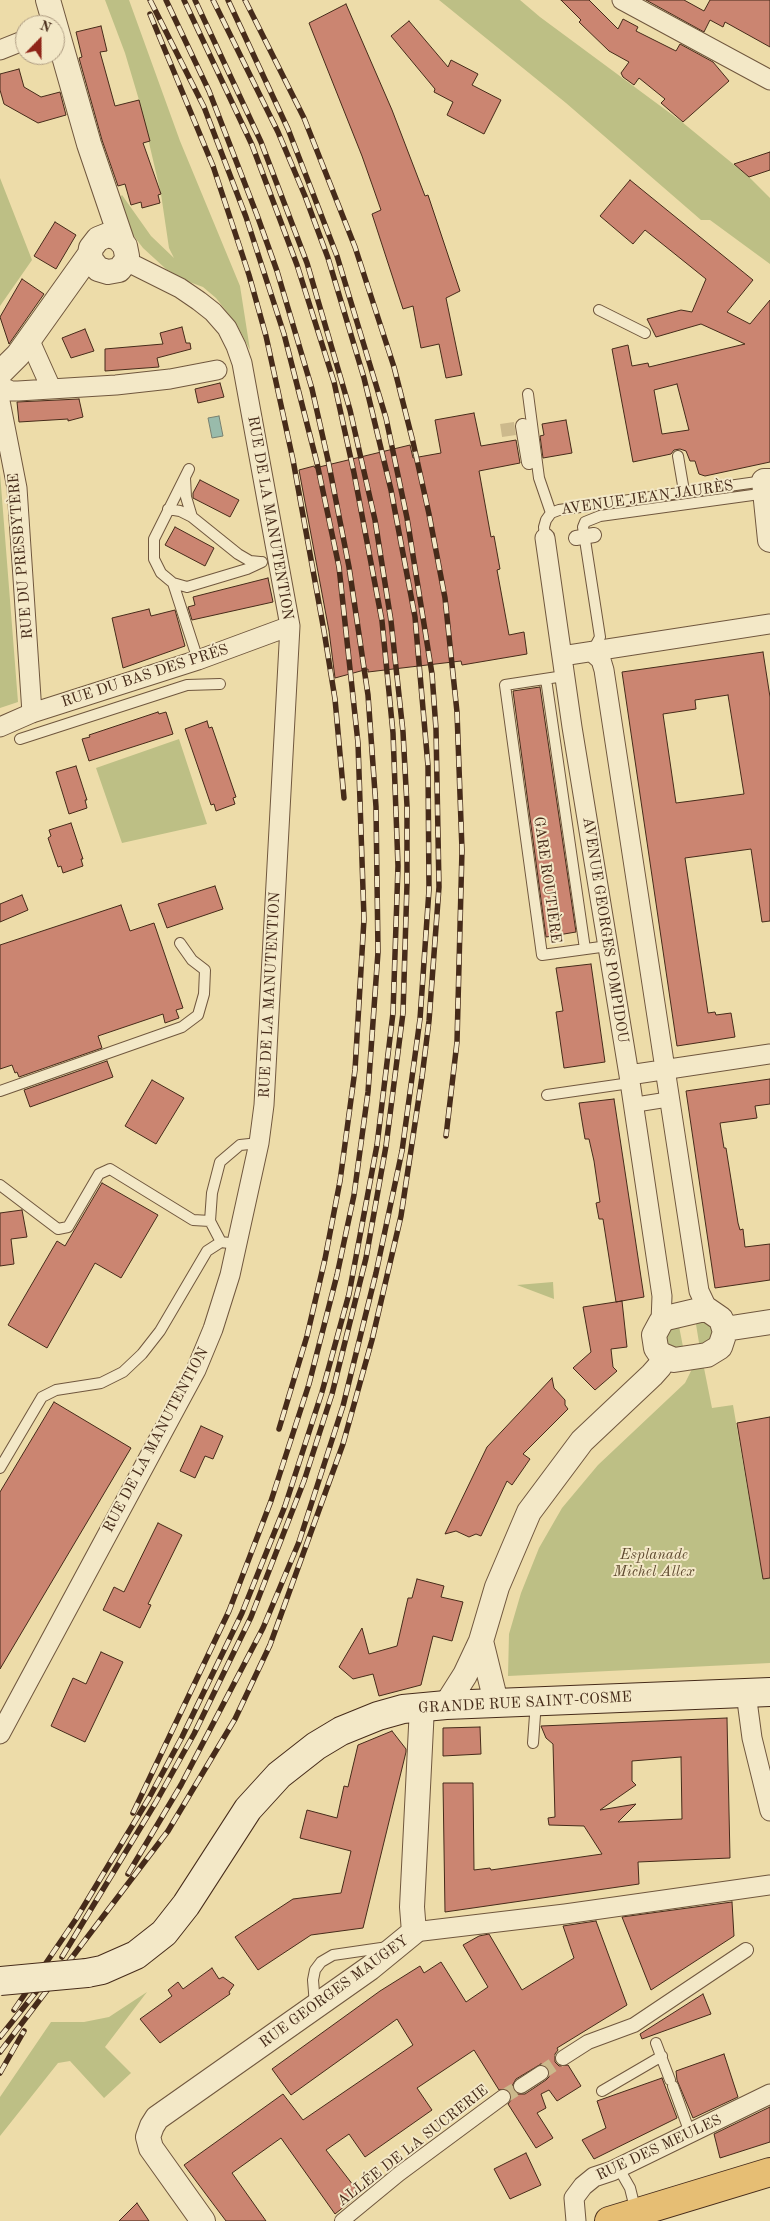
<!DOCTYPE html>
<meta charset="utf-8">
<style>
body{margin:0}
#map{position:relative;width:770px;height:2221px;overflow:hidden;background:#eddca9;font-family:"Old Standard TT",serif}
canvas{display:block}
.north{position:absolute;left:15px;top:15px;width:50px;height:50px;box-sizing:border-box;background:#f3e8c7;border:1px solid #ae9c82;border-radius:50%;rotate:22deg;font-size:14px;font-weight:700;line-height:20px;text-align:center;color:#462b1a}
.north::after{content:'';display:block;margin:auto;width:18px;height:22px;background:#8f2418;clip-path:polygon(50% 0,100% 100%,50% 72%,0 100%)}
</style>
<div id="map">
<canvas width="770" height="2221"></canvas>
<div class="north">N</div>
</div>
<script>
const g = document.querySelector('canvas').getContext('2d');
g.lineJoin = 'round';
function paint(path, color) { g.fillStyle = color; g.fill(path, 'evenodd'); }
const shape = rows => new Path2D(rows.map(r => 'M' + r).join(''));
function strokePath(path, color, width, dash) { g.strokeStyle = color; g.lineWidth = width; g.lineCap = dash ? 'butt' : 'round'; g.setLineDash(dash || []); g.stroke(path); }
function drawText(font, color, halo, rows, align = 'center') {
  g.font = font + ' "Old Standard TT",serif'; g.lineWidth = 4; g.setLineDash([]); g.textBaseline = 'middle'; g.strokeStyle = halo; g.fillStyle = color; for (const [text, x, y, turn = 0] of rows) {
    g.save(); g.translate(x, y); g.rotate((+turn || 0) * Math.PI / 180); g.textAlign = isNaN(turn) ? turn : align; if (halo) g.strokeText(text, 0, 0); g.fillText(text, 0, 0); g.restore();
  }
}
const green = shape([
 [105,0,129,0,180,141,240,286,250,350,237,325,216,298,203,287,184,280,166,269,143,248,130,231,117,201,122,195,151,236,174,258,169,248,161,194,139,100,125,53],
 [439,0,520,0,540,17,682,122,749,177,770,198,770,264,710,220,701,220,566,103],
 [0,178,32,260,0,306],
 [0,473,18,702,0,708],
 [179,739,207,824,122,843,96,768],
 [553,1282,554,1299,517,1285],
 [704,1317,717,1333,700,1349,695,1318],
 [678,1321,684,1352,669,1350,662,1331],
 [703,1363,712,1408,733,1405,761,1568,770,1567,770,1663,508,1676,509,1634,521,1593,539,1548,562,1508,598,1465,685,1383,692,1369],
 [147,1992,105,2047,131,2073,104,2098,70,2061,58,2063,0,2136,0,2097,51,2022,84,2022,109,2017]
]);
const water = shape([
 [219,416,223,436,212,438,208,418,219,416]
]);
const building = shape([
 [561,0,589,0,618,29,623,19,638,27,636,31,676,51,680,44,713,62,729,81,683,122,661,103,665,99,639,78,634,85,623,77,621,73,629,62,609,51,579,22,581,20,561,0],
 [646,0,684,0,704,11,710,0,770,0,770,47,725,22,723,27,710,20,704,32,646,0],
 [346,4,392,110,425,196,428,195,460,291,446,298,462,375,446,378,439,344,421,348,413,306,403,309,372,214,381,210,362,156,309,23,346,4],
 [409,21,448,67,451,60,478,74,472,85,501,100,484,134,447,115,453,102,434,92,435,89,391,36,409,21],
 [101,26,107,51,100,52,115,106,139,100,150,141,143,143,161,194,158,195,160,203,142,208,141,202,131,205,125,184,118,186,102,140,79,58,82,57,76,32,101,26],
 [19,69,24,87,41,97,60,92,66,115,38,123,4,104,0,90,0,74,19,69],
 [770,152,770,170,749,177,734,164,770,152],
 [630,180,753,280,727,312,750,324,770,300,770,462,705,476,699,474,695,461,690,461,686,451,680,449,674,450,671,454,633,462,612,349,628,345,632,366,648,363,649,367,745,344,701,324,656,337,647,319,681,310,692,312,706,279,645,230,633,244,600,216,630,180],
 [677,384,689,430,662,434,654,390,677,384],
 [55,222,76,235,56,269,34,256,55,222],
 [22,279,44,294,9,344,0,317,22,279],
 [182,327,186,343,190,343,191,349,157,358,159,367,105,371,105,349,163,344,160,333,182,327],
 [85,329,94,351,71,358,62,338,85,329],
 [220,383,224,397,198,403,195,389,220,383],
 [79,399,83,417,68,421,68,419,19,422,17,402,79,399],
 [474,413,481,446,516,440,520,463,479,471,491,537,494,536,500,569,497,570,509,635,524,632,527,654,462,665,461,661,368,672,368,669,335,678,329,631,299,470,314,466,315,468,410,445,413,458,441,453,435,420,474,413],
 [566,420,572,453,543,458,540,436,544,435,542,424,566,420],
 [200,480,239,500,230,517,193,498,193,493,200,480],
 [175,527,214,548,205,566,165,545,175,527],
 [268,578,273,602,192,620,188,607,195,605,193,597,268,578],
 [149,609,151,616,175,610,185,646,123,668,112,618,149,609],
 [763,652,770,697,770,921,762,922,751,849,685,858,708,1013,715,1012,716,1015,731,1013,735,1037,677,1046,622,672,763,652],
 [728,695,744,794,676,803,663,714,696,709,695,700,728,695],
 [540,687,576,932,546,937,513,691,540,687],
 [158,712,159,714,166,712,173,734,89,761,82,739,90,737,89,735,158,712],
 [207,721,209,728,212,727,236,797,233,798,235,804,216,811,214,804,211,805,185,729,207,721],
 [76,766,87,800,85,800,87,808,69,814,56,772,76,766],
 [71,823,83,859,81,859,83,866,63,873,61,866,58,867,48,838,51,836,49,830,71,823],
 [215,886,223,909,167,928,158,904,215,886],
 [22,895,28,910,0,922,0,904,22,895],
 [121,905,130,931,154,923,183,1008,176,1010,179,1018,165,1023,163,1014,98,1036,102,1048,19,1077,17,1072,15,1073,12,1065,0,1069,0,945,121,905],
 [591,964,605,1062,564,1068,556,1012,563,1011,556,968,591,964],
 [107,1061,113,1077,30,1107,24,1090,107,1061],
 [770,1079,770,1104,755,1106,757,1118,720,1123,724,1148,726,1148,738,1223,740,1230,743,1229,745,1247,770,1244,770,1280,715,1288,686,1091,770,1079],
 [152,1080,184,1098,156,1144,125,1126,152,1080],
 [614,1099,644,1297,616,1302,603,1219,599,1219,596,1203,600,1202,594,1161,589,1139,585,1139,579,1103,614,1099],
 [102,1183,158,1215,121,1278,95,1263,47,1348,8,1325,57,1241,65,1246,102,1183],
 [22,1210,27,1237,11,1239,14,1264,0,1266,0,1213,22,1210],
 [622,1301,627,1347,611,1349,613,1367,617,1371,595,1390,573,1368,591,1352,583,1307,622,1301],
 [552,1378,554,1388,565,1400,565,1405,568,1409,523,1454,530,1459,512,1485,507,1481,481,1536,476,1534,469,1537,456,1531,445,1534,487,1447,552,1378],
 [54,1402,131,1448,0,1669,0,1492,54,1402],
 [770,1417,770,1578,763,1579,737,1423,770,1417],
 [201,1426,223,1436,213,1459,205,1456,195,1478,180,1471,201,1426],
 [158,1523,182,1535,148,1604,151,1605,140,1628,103,1610,114,1587,124,1592,158,1523],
 [417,1579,444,1586,441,1597,463,1602,452,1641,433,1636,421,1685,379,1696,373,1674,353,1679,339,1667,362,1628,369,1654,397,1646,408,1598,412,1598,417,1579],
 [101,1652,123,1662,85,1742,51,1726,73,1678,86,1684,101,1652],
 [727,1718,730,1858,638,1862,639,1884,445,1912,443,1783,473,1783,474,1870,490,1868,491,1870,602,1854,584,1826,549,1825,548,1818,555,1817,553,1744,546,1738,541,1726,727,1718],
 [681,1757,682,1819,618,1822,636,1804,600,1810,636,1785,632,1781,632,1761,681,1757],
 [480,1727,481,1754,443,1756,443,1728,480,1727],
 [392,1731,406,1749,406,1752,363,1928,311,1935,258,1970,235,1937,293,1899,341,1893,351,1851,300,1838,307,1810,337,1818,344,1786,348,1787,358,1745,392,1731],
 [732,1902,734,1936,651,1990,622,1917,732,1902],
 [596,1921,627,2005,557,2048,558,2050,555,2054,555,2062,559,2066,568,2065,581,2086,557,2101,549,2090,541,2094,546,2108,537,2113,553,2138,536,2148,508,2104,511,2100,510,2092,506,2089,499,2090,474,2050,417,2088,432,2110,365,2157,349,2134,326,2150,360,2194,335,2214,281,2138,232,2173,266,2221,226,2221,184,2165,283,2094,303,2120,413,2045,397,2019,291,2095,272,2069,380,1991,420,1966,424,1973,441,1962,466,2002,488,1987,463,1945,479,1936,489,1934,522,1990,574,1958,563,1926,596,1921],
 [541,2064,549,2069,549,2077,546,2080,525,2094,517,2094,514,2091,512,2086,516,2079,541,2064],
 [212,1968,219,1979,223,1977,234,1985,229,1992,230,1994,160,2043,140,2019,172,1996,168,1990,178,1982,183,1989,212,1968],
 [703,1994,711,2014,642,2039,640,2034,703,1994],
 [724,2054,738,2097,693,2118,677,2080,676,2071,724,2054],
 [662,2078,677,2118,594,2159,582,2140,606,2128,597,2101,662,2078],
 [770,2107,770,2142,720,2158,714,2134,770,2107],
 [526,2153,541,2185,510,2199,494,2169,526,2153],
 [137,2203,149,2221,119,2221,137,2203]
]);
const pedestrianTunnel = shape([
 [507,423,509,436],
 [541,2073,563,2058],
 [503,2097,521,2086]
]);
const service = shape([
 [599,310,645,333],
 [528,394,539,478,551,513],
 [678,456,684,491],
 [189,469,154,539,154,559,161,573,173,583,187,587,247,569,262,562],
 [185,478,186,497,192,517,238,554,250,561,260,562],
 [168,509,180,511,192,517],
 [545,538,544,527,546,520,551,513,559,510,764,481],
 [173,583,198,660],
 [592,652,600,637,583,527,585,522,600,516,767,493],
 [564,676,505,685,542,955,608,946],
 [546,679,585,949],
 [20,739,187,685,220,684],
 [0,1091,182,1027,198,1015,204,994,205,970,192,960,180,943],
 [547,1095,630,1083],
 [0,1185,58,1229,68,1227,99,1174,110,1169,193,1220,210,1221],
 [221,1242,210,1221,212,1193,220,1162,240,1145,259,1143],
 [0,1468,42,1397,56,1390,101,1383,123,1372,142,1354,160,1331,207,1251,221,1242,237,1244],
 [533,1743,536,1701],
 [315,2005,313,1980,315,1970,321,1962,333,1955,388,1947],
 [656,2043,670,2080],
 [673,2086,690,2133],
 [602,2091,662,2056],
 [613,2171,622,2174,630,2188,636,2212]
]);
const pedestrian = shape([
 [523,426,529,462],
 [576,538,594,535],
 [633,1105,671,1099],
 [563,2058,588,2042,634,2025,746,1950],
 [521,2086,541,2073],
 [342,2221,399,2174,503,2097]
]);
const minor = shape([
 [622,0,770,80],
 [0,50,25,40],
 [29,339,51,388],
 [0,386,11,391,18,391,116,385,170,379,217,370],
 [0,401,17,488,32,713],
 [545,538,572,727,629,1075,662,1296,661,1322],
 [592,652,601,660,604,670,699,1291,708,1310],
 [562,656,770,624],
 [0,727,32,713,198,660,290,626],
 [629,1075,770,1054],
 [746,1693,752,1738,770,1811],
 [0,1734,196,1370,213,1329,230,1275,259,1143,264,1105,290,626,242,363,236,346,227,328,213,312,199,301,180,288,126,261],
 [414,1932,565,1914,770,1885],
 [576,2221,574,2198,583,2186,594,2177,612,2171,770,2094]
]);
const tertiary = shape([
 [48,0,89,144,122,241],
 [0,373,18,355,90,254,91,248,98,239,108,235,118,238,125,246,127,256,126,261,119,270,108,272,98,269,91,260,90,254],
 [770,481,764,481,770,540],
 [700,1310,708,1310,721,1319,725,1332,720,1347,707,1355,674,1360,660,1354,656,1348,654,1335,661,1322,666,1318,700,1310],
 [725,1329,770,1322],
 [481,1641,496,1702],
 [446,1705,465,1675,481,1641,497,1587,529,1512,582,1441,652,1375,660,1366,662,1360,660,1354],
 [203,2221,151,2148,148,2137,152,2126,157,2118,370,1968,414,1932,412,1907,422,1707]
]);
const secondary = shape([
 [87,1973,102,1970,136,1955,164,1933,186,1905,248,1809,279,1775,316,1746,341,1731,378,1716,403,1709,446,1705,770,1692]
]);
const primary = shape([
 [609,2221,770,2172]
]);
const rail = shape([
 [150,0,204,107,246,217,284,334,317,463,339,567,358,743,364,919,355,1070,340,1181,325,1259,307,1336,279,1429],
 [245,0,304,118,355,247,394,367,413,442,429,514,445,598,457,712,462,850,457,1042,446,1136],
 [150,14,213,166,249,275,266,336,293,460,324,631,335,699,344,798],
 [133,1813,229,1611,271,1501,309,1384,337,1275,354,1195,368,1092,378,952,376,807,368,695,349,567,328,460,312,389,277,271,257,215,209,91,166,0],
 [128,1874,181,1785,263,1628,299,1542,343,1406,376,1273,402,1151,420,1019,429,890,428,766,415,617,391,490,364,378,328,258,305,196,278,132,213,0],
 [62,1957,156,1802,194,1734,251,1617,304,1481,332,1394,366,1258,386,1146,403,1013,407,884,407,806,403,732,391,621,375,520,350,410,307,263,261,142,195,0],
 [14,2010,76,1919,149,1798,182,1737,242,1613,285,1506,322,1392,349,1294,377,1145,393,1013,398,866,393,733,382,621,354,473,334,382,297,265,252,145,184,0],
 [0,2037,44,1982],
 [0,2052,168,1831,235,1719,270,1645,343,1444,372,1340,401,1216,422,1077,429,1021,439,887,436,729,432,674,407,518,386,418,337,256,288,129,228,0],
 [0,2073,24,2031]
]);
const secondaryBridge = shape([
 [0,1981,87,1973]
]);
const streetNames = [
 ["AVENUE JEAN JAURÈS",647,498,-8],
 ["RUE DE LA MANUTENTION",270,518,80],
 ["RUE DU PRESBYTÈRE",21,556,-95],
 ["RUE DU BAS DES PRÉS",145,676,-18],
 ["GARE ROUTIÈRE",547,880,82],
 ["AVENUE GEORGES POMPIDOU",605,930,81],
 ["RUE DE LA MANUTENTION",270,995,-87],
 ["RUE DE LA MANUTENTION",156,1440,-62],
 ["GRANDE RUE SAINT-COSME",525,1703,-3],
 ["RUE GEORGES MAUGEY",334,1992,-36],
 ["ALLÉE DE LA SUCRERIE",413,2146,-38],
 ["RUE DES MEULES",659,2148,-25]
];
const parkNames = [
 ["Esplanade",654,1555],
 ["Michel Allex",654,1572]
];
paint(green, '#bdbf85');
paint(water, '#99bbab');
strokePath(water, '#788171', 1);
paint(building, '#cb8571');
strokePath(building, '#462b1a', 1);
strokePath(pedestrianTunnel, '#ccb98c', 14, [14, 7]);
strokePath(service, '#70573e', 12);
strokePath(pedestrian, '#70573e', 16);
strokePath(minor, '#70573e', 21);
strokePath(tertiary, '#70573e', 26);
strokePath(secondary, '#462b1a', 30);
strokePath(primary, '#462b1a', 30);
strokePath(service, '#f3e8c7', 10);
strokePath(pedestrian, '#f3e8c7', 14);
strokePath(minor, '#f3e8c7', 19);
strokePath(tertiary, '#f3e8c7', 24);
strokePath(secondary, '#f3e8c7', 28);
strokePath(primary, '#e6be74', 28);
strokePath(rail, '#462b1a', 5.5);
strokePath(rail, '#f3e8c7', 4, [11]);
strokePath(secondaryBridge, '#462b1a', 30, []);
strokePath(secondaryBridge, '#f3e8c7', 28);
drawText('15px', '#462b1a', '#f3e8c7', streetNames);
drawText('italic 15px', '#5e492f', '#f3e8c7', parkNames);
</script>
